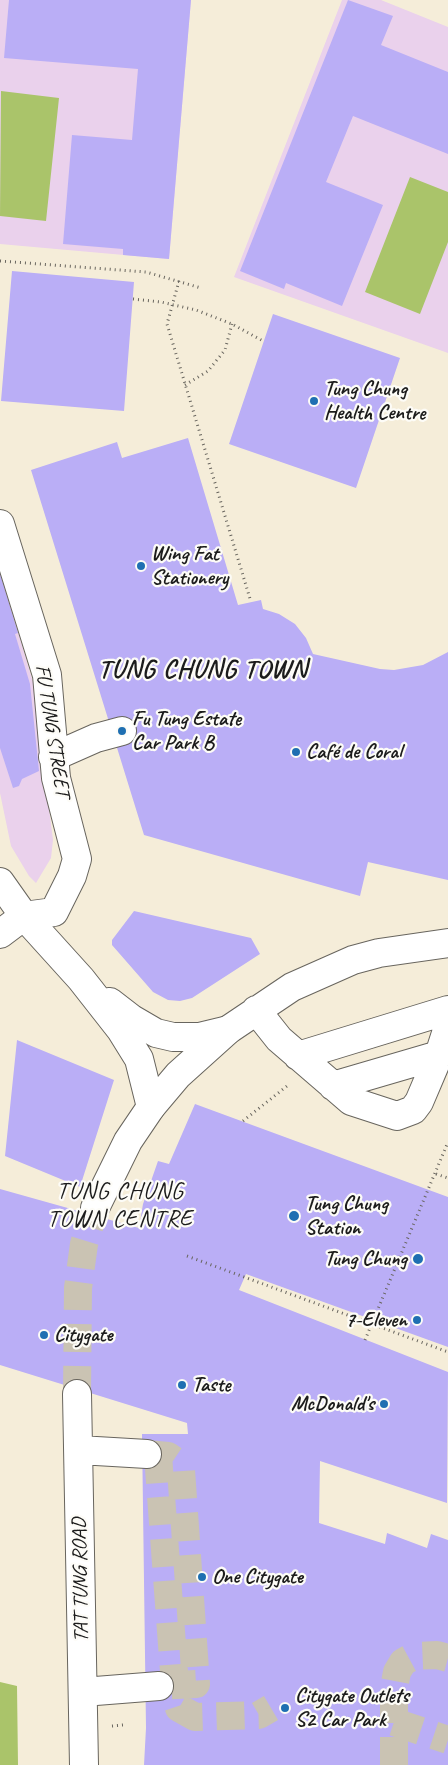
<!DOCTYPE html>
<meta charset="utf-8">
<style>
body{margin:0}
canvas{display:block;background:#f5edd9}
</style>
<canvas width="448" height="1765"></canvas>
<script>
const g = document.querySelector('canvas').getContext('2d');
g.lineJoin = 'round';
function paint(path, color) { g.fillStyle = color; g.fill(path, 'evenodd'); }
const shape = rows => new Path2D(rows.map(r => 'M' + r).join(''));
function strokePath(path, color, width, dash) { g.strokeStyle = color; g.lineWidth = width; g.lineCap = dash ? 'butt' : 'round'; g.setLineDash(dash || []); g.stroke(path); }
function drawText(font, color, halo, rows, align = 'center') {
  g.font = font + ' Caveat,sans-serif'; g.lineWidth = 4.5; g.setLineDash([]); g.textBaseline = 'middle'; g.strokeStyle = halo; g.fillStyle = color; for (const [text, x, y, turn = 0] of rows) {
    g.save(); g.translate(x, y); g.rotate((+turn || 0) * Math.PI / 180); g.textAlign = isNaN(turn) ? turn : align; if (halo) g.strokeText(text, 0, 0); g.fillText(text, 0, 0); g.restore();
  }
}
const built = shape([
 [0,0,191,0,169,259,0,244],
 [342,0,381,0,448,27,448,353,234,277],
 [0,572,33,682,53,840,51,858,36,883,29,876,11,846,0,793]
]);
const green = shape([
 [1,91,59,98,46,221,0,216],
 [410,177,448,192,448,242,420,314,365,292],
 [0,1682,17,1686,18,1765,0,1765]
]);
const building = shape([
 [9,0,191,0,169,259,123,255,123,249,63,244,72,135,132,140,138,69,4,58],
 [348,0,393,16,381,45,448,72,448,154,353,116,326,182,383,205,342,306,286,283,284,289,240,271],
 [12,271,134,282,124,411,1,401],
 [273,314,400,358,356,488,229,444],
 [188,438,238,605,261,600,263,609,279,614,295,624,306,638,313,654,380,669,394,670,423,665,448,652,448,880,368,862,360,896,144,835,31,470,117,442,122,458],
 [0,574,18,633,15,634,30,684,39,771,22,779,19,786,13,788,0,748],
 [134,911,251,938,260,954,192,998,180,1001,168,1000,153,992,112,945,112,940],
 [17,1040,114,1080,80,1187,5,1156],
 [195,1104,448,1197,448,1347,246,1274,239,1290,448,1372,447,1503,320,1461,319,1523,385,1544,387,1533,427,1548,431,1534,448,1540,448,1765,144,1765,146,1728,142,1434,188,1434,187,1423,0,1365,0,1189,139,1228,143,1204,158,1161,169,1164]
]);
const minorTunnel = shape([
 [77,1394,78,1288,84,1244,95,1208],
 [147,1454,168,1456,177,1462,181,1470,196,1684,159,1686],
 [158,1455,176,1699,179,1708,195,1717,259,1715,271,1708],
 [394,1722,448,1740],
 [394,1765,394,1688,397,1672,403,1662,414,1656,437,1655,448,1658]
]);
const path = shape([
 [0,261,146,272,201,288],
 [179,281,167,324,251,602],
 [185,385,208,371,225,350,232,324],
 [243,1121,287,1086],
 [436,1174,448,1178],
 [187,1256,448,1352],
 [112,1726,123,1725]
]);
const minor = shape([
 [0,524,47,675,56,778,77,859,72,876,54,912,24,916,0,934],
 [53,757,96,738,122,731],
 [256,1010,279,1039,351,1101,397,1116,413,1110,419,1102,439,1055,448,1027],
 [298,1056,448,1010],
 [333,1086,439,1055],
 [95,1208,128,1141,151,1107,178,1075,228,1030,292,987,353,960,379,953,448,943],
 [77,1394,84,1765],
 [79,1450,147,1454],
 [83,1692,159,1686]
]);
const major = shape([
 [0,882,24,916,81,979,121,1030,139,1059,151,1107],
 [110,1002,132,1019,156,1033,173,1037,199,1037,228,1030]
]);
const pathBridge = shape([
 [133,299,161,302,196,310,232,324,263,341],
 [365,1340,448,1142]
]);
const markers = [
 [314,401,5,"#1f6fb2"],
 [141,566,5,"#1f6fb2"],
 [122,731,5,"#1f6fb2"],
 [296,752,5,"#1f6fb2"],
 [294,1216,6,"#1f6fb2"],
 [418,1259,6,"#1f6fb2"],
 [417,1320,5,"#1f6fb2"],
 [44,1335,5,"#1f6fb2"],
 [182,1385,5,"#1f6fb2"],
 [384,1404,5,"#1f6fb2"],
 [202,1577,5,"#1f6fb2"],
 [285,1708,5,"#1f6fb2"]
];
const poiNames = [
 ["Tung Chung",324,389],
 ["Health Centre",324,413],
 ["Wing Fat",151,554],
 ["Stationery",151,578],
 ["Fu Tung Estate",132,719],
 ["Car Park B",132,743],
 ["Café de Coral",306,752],
 ["Tung Chung",305,1204],
 ["Station",305,1228],
 ["Tung Chung",407,1259,"right"],
 ["7-Eleven",407,1320,"right"],
 ["Citygate",54,1335],
 ["Taste",192,1385],
 ["McDonald's",374,1404,"right"],
 ["One Citygate",212,1577],
 ["Citygate Outlets",295,1696],
 ["S2 Car Park",295,1720]
];
const streetNames = [
 ["FU TUNG STREET",52,731,81],
 ["TAT TUNG ROAD",81,1580,-91]
];
const quarterNames = [
 ["TUNG CHUNG",120,1192],
 ["TOWN CENTRE",120,1220]
];
const districtNames = [
 ["TUNG CHUNG TOWN",203,670]
];
paint(built, '#ead1ec');
paint(green, '#aac46a');
paint(building, '#baaef6');
strokePath(minorTunnel, '#cac3b3', 28, [28, 14]);
strokePath(minor, '#68655e', 30);
strokePath(major, '#68655e', 30);
strokePath(path, '#68655e', 3, [1, 4]);
strokePath(minor, '#fff', 28);
strokePath(major, '#fff', 28);
strokePath(pathBridge, '#68655e', 3, [1, 4]);
for (const [x, y, r, color] of markers) { const dot = new Path2D(); dot.arc(x, y, r, 0, 2 * Math.PI); g.fillStyle = color; g.fill(dot); strokePath(dot, '#fdfcf7', 2); }
drawText('bold 21px', '#1c1c1c', '#fdfcf7', poiNames, 'left');
drawText('21px', '#1c1c1c', '#fdfcf7', streetNames);
g.letterSpacing = '1px';
drawText('24px', '#1c1c1c', '#fdfcf7', quarterNames);
g.letterSpacing = '0px';
g.letterSpacing = '1px';
drawText('bold 26px', '#1c1c1c', '#fdfcf7', districtNames);
g.letterSpacing = '0px';
</script>
